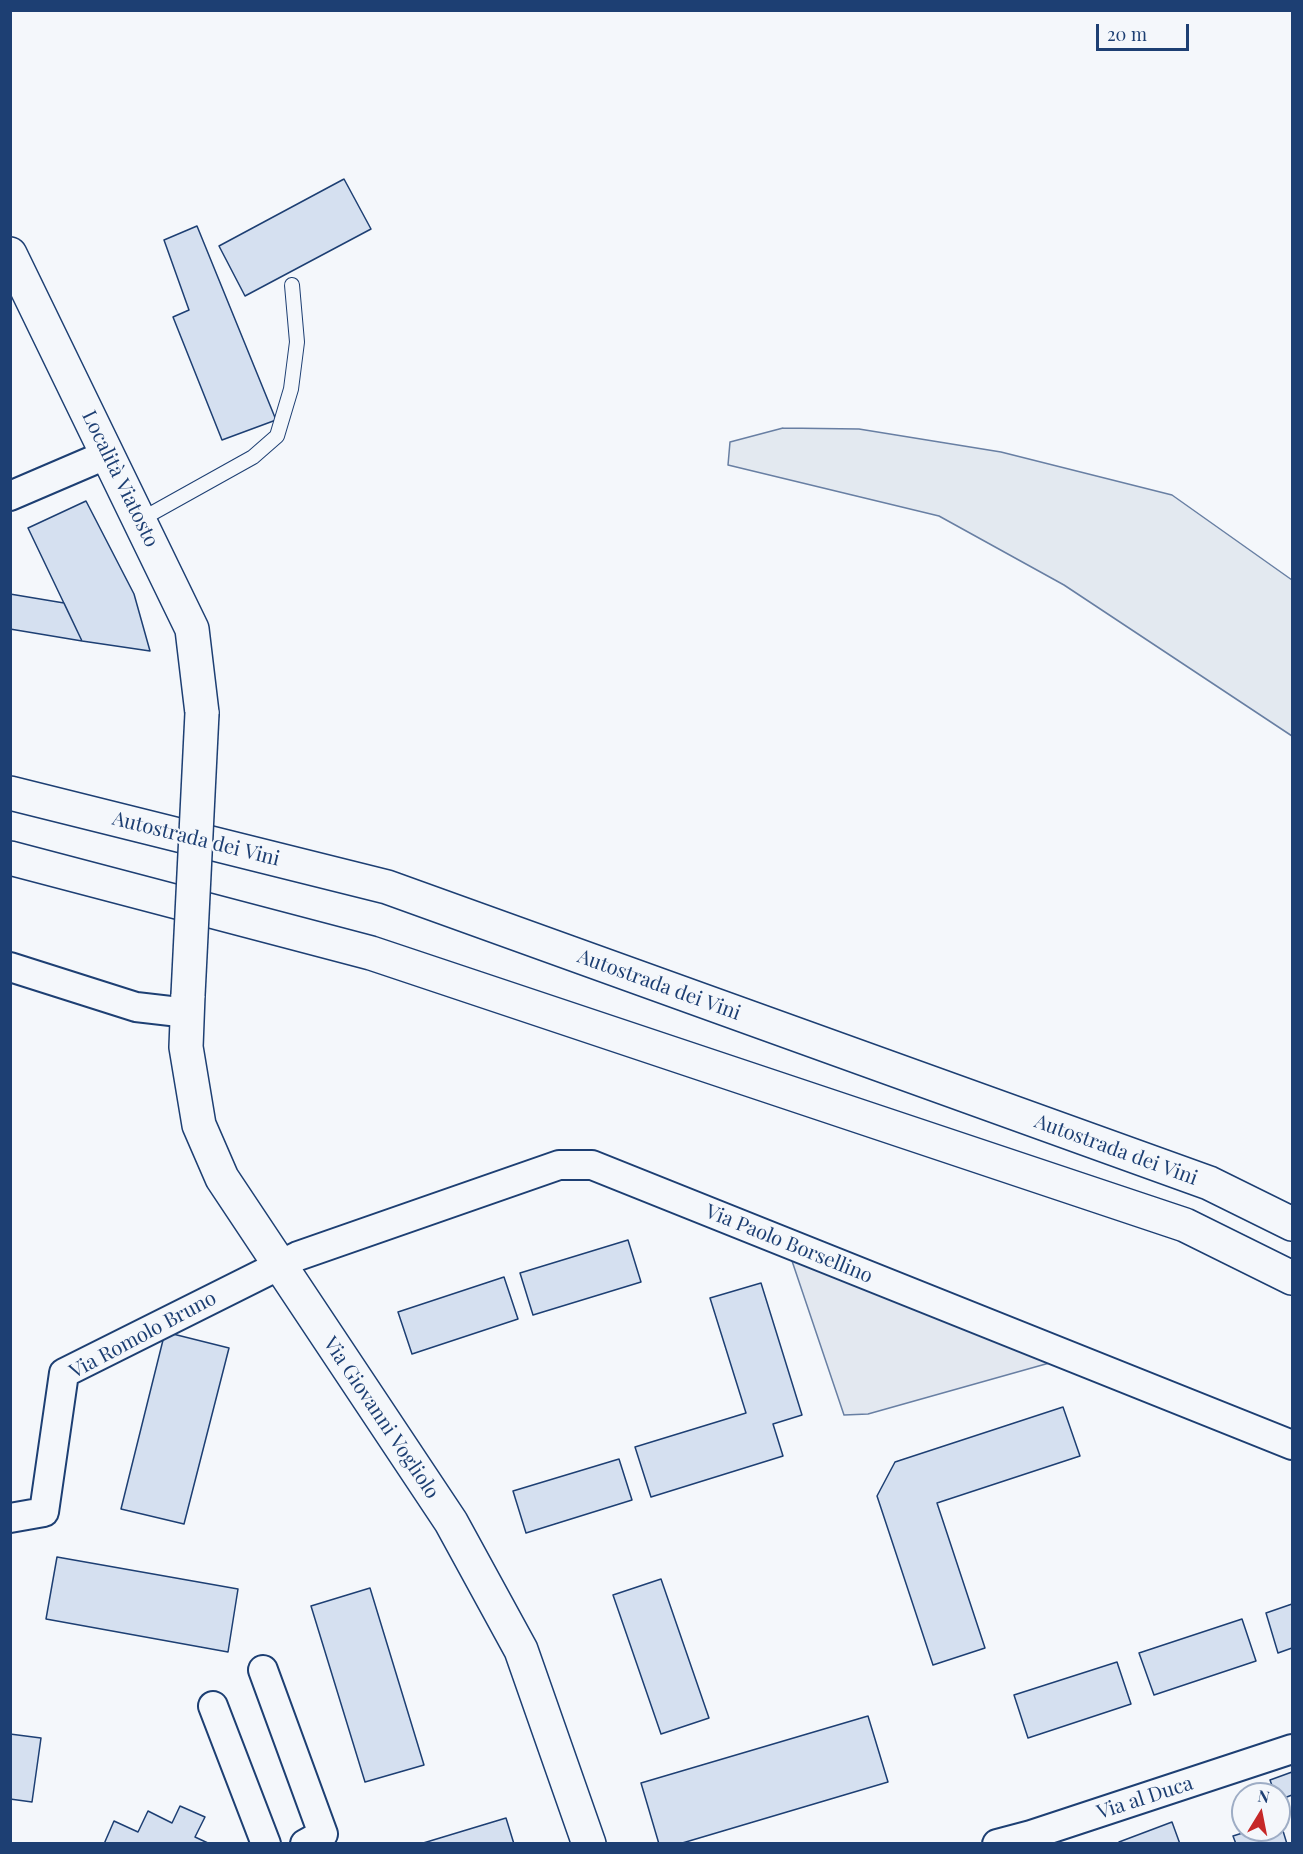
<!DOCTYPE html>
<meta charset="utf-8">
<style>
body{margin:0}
#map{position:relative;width:1303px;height:1854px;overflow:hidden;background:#f4f7fb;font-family:"Playfair Display",serif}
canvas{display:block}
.frame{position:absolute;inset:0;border:12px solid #1d3f73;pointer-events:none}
.north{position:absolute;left:1231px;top:1782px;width:60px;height:60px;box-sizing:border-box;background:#f4f7fb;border:2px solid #9eadc5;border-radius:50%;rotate:10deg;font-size:16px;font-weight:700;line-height:24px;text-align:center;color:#1d3f73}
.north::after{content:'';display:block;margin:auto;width:21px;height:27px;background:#c62828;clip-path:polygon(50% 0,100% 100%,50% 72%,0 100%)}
.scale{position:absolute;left:1096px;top:24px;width:93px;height:27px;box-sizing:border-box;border:3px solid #1d3f73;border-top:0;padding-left:8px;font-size:18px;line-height:21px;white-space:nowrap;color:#1d3f73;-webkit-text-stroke:4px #f4f7fb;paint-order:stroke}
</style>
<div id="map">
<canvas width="1303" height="1854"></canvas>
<div class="frame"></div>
<div class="north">N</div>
<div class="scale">20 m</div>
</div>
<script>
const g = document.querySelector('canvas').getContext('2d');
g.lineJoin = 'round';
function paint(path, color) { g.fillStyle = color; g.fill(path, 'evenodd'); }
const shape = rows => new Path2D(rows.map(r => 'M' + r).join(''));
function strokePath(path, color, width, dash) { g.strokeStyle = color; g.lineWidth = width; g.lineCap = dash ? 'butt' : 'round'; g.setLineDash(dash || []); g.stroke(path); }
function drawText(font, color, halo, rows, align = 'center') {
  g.font = font + ' "Playfair Display",serif'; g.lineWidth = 4.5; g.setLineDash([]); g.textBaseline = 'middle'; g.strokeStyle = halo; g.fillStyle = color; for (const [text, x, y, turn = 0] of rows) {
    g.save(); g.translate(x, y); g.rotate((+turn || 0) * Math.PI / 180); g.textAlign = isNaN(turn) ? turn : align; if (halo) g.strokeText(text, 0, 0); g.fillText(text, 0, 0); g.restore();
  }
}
const green = shape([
 [783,428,859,429,1001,452,1172,495,1292,580,1292,736,1064,585,939,516,728,465,730,442,783,428]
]);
const parking = shape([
 [790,1255,1060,1360,868,1414,844,1415,790,1255]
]);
const building = shape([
 [344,179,371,229,245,296,219,246,344,179],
 [197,226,276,420,222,440,173,317,189,310,164,240,197,226],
 [86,501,134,594,150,651,82,641,28,528,86,501],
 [10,594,64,603,82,641,10,629,10,594],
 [628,1240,641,1282,533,1315,520,1273,628,1240],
 [504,1277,518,1319,412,1354,398,1312,504,1277],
 [761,1283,802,1415,773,1424,783,1456,651,1497,635,1447,746,1413,710,1298,761,1283],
 [165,1332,229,1348,184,1524,121,1509,165,1332],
 [1063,1407,1080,1456,937,1503,985,1648,933,1665,877,1496,895,1462,1063,1407],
 [619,1459,632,1500,526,1533,513,1491,619,1459],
 [57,1557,238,1589,228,1652,46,1619,57,1557],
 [661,1579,709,1718,661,1734,613,1595,661,1579],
 [370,1588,424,1765,365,1782,311,1606,370,1588],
 [1292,1604,1292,1648,1278,1653,1266,1613,1292,1604],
 [1242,1619,1256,1661,1154,1695,1139,1653,1242,1619],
 [1117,1662,1131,1704,1028,1738,1014,1695,1117,1662],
 [868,1716,888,1782,679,1844,659,1844,641,1783,868,1716],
 [10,1734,41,1738,32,1802,10,1799,10,1734],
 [1292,1772,1292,1795,1279,1800,1279,1794,1275,1794,1270,1780,1292,1772],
 [180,1806,205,1817,195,1837,210,1844,104,1844,114,1821,138,1832,148,1811,172,1823,180,1806],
 [506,1818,514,1844,420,1844,506,1818],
 [1280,1821,1287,1844,1236,1844,1233,1836,1252,1830,1279,1830,1280,1821],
 [1172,1822,1180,1844,1120,1844,1119,1842,1172,1822]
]);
const lane = shape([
 [140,520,253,457,277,436,291,389,297,342,292,285]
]);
const street = shape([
 [10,496,108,454],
 [10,967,136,1007,188,1013],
 [10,1518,44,1512,64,1373,298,1256,559,1165,592,1165,1292,1445],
 [263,1670,323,1834,305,1844],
 [213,1706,266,1844],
 [997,1844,1031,1835,1292,1749]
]);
const secondary = shape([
 [10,254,192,629,202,713],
 [188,995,186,1047,199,1125,222,1178,451,1522,521,1650,589,1844]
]);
const highway = shape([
 [10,793,387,887,1209,1183,1292,1224],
 [10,858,371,953,1185,1225,1292,1278]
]);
const secondaryBridge = shape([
 [188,995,202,713]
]);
const streetNames = [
 ["Località Viatosto",120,479,64],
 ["Autostrada dei Vini",196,839,14],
 ["Autostrada dei Vini",659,985,20],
 ["Autostrada dei Vini",1116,1150,20],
 ["Via Paolo Borsellino",789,1244,22],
 ["Via Romolo Bruno",143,1335,-28],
 ["Via Giovanni Vogliolo",381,1418,56],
 ["Via al Duca",1145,1798,-18]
];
paint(green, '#e3e9f0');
strokePath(green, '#687fa3', 1.5);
paint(parking, '#e3e8f0');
strokePath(parking, '#687fa3', 1.5);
paint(building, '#d5e0f0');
strokePath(building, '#1d3f73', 1.5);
strokePath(lane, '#1d3f73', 16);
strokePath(street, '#1d3f73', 32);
strokePath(secondary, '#1d3f73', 36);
strokePath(highway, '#1d3f73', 36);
strokePath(lane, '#f4f7fb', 14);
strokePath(street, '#f4f7fb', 28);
strokePath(secondary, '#f4f7fb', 33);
strokePath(highway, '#f4f7fb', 33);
strokePath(secondaryBridge, '#1d3f73', 36, []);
strokePath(secondaryBridge, '#f4f7fb', 33);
drawText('20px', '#1d3f73', '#f4f7fb', streetNames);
</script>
